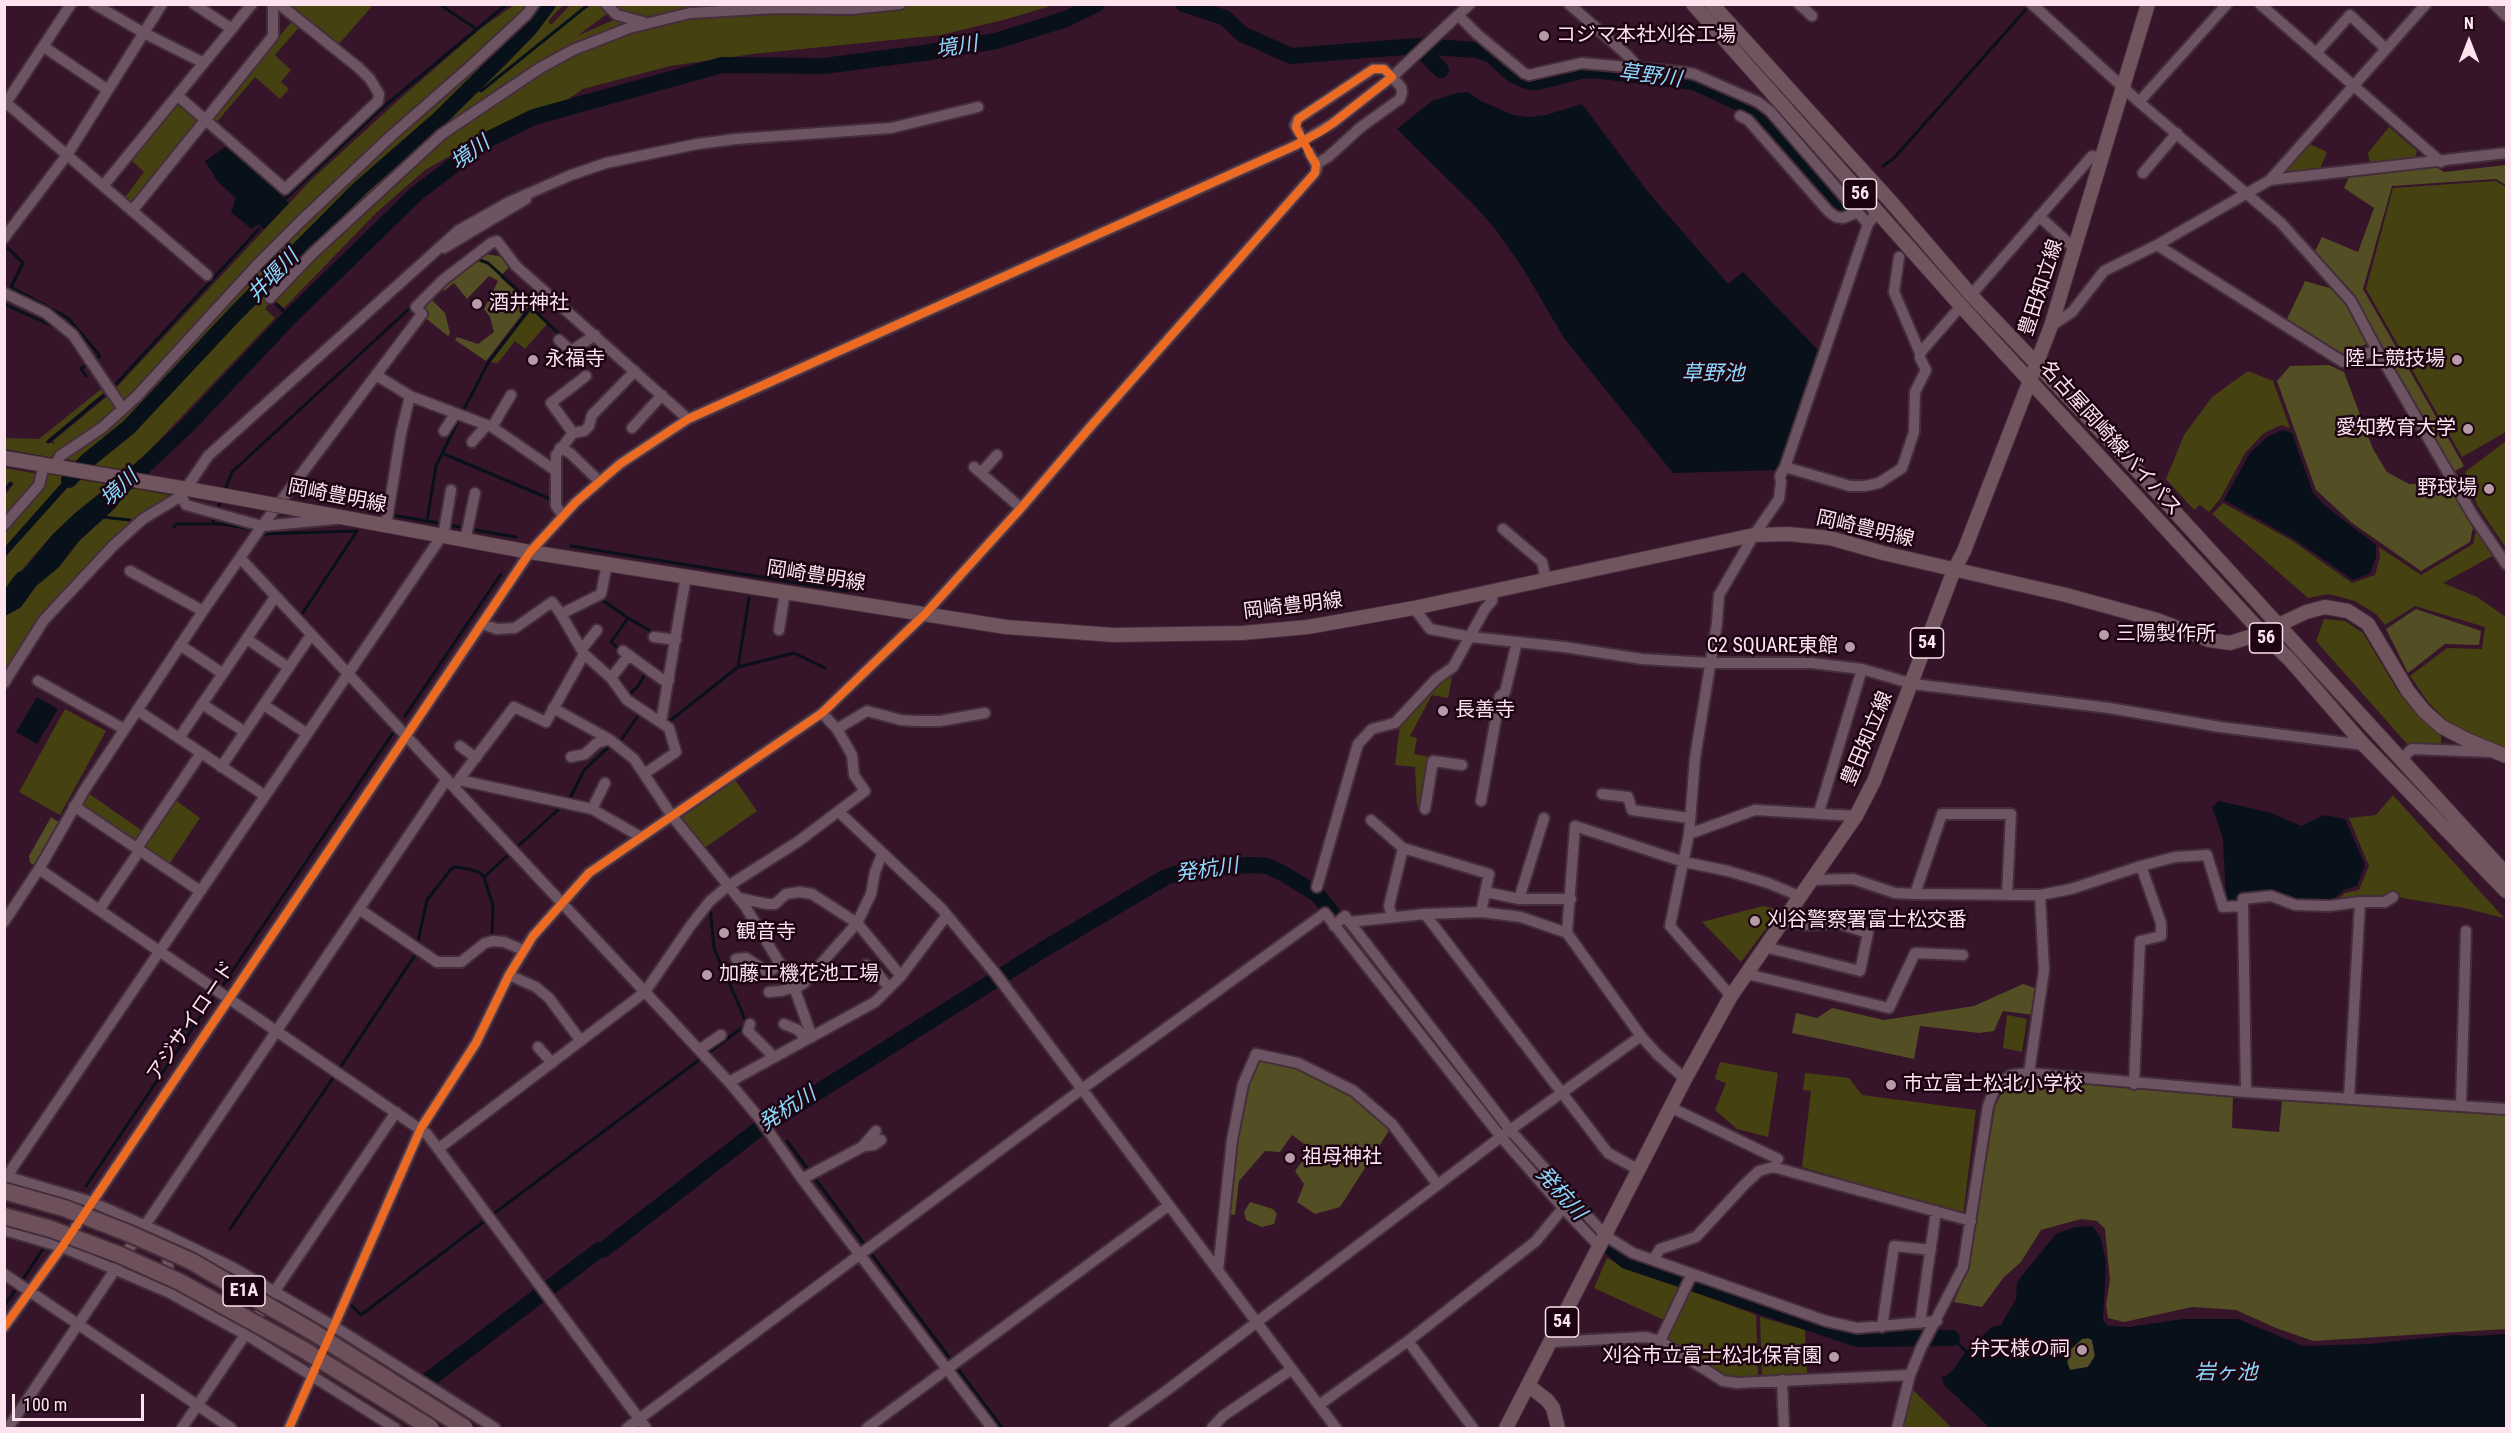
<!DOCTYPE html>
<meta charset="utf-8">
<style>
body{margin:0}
#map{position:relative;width:2511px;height:1433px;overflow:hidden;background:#36142a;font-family:"Roboto Condensed",sans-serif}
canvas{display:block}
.frame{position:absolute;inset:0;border:6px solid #fce3ee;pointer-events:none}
.north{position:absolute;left:2439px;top:12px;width:60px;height:60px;-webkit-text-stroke:4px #1d0412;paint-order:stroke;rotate:0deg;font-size:16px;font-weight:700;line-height:24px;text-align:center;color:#fce3ee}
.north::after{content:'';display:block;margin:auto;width:21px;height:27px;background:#fce3ee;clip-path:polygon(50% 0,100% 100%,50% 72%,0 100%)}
.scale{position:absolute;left:12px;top:1394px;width:132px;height:27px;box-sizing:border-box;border:3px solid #fce3ee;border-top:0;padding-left:8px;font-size:18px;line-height:21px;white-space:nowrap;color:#fce3ee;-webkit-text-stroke:4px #1d0412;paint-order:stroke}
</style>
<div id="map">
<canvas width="2511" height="1433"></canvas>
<div class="frame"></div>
<div class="north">N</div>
<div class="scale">100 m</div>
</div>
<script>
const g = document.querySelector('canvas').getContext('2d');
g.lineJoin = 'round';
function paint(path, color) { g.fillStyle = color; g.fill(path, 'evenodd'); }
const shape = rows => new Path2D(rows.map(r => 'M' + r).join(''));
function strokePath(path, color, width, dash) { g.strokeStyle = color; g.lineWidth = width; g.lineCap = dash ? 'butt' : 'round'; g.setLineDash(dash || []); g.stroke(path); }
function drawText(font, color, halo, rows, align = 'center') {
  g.font = font + ' "Roboto Condensed","Noto Sans JP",sans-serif'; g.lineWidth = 5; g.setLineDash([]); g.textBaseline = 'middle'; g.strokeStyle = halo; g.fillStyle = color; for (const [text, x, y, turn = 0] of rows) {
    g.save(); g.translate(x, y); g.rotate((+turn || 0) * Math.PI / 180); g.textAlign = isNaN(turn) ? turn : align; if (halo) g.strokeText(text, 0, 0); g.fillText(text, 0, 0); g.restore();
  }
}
const green = shape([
 [916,4,1054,5,1007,19,941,35,753,54,670,66,583,89,561,104,550,105,485,136,425,170,377,212,284,308,273,299,320,248,439,139,551,65,608,38,695,15,892,8],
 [287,5,373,5,339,44],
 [514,5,531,5,398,127,128,400,121,401,114,390,311,180,402,97,480,29],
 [536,5,544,5,520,33,459,94,290,251,288,249,281,257,277,254,271,259,274,263,269,270,271,273,136,416,82,462,60,458,79,448,238,287],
 [556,5,563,5,549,20,549,24,552,24,570,5,599,5,607,14,577,36,616,19,637,23,605,33,435,136,293,270,291,268,296,257,295,256,411,147,441,122,520,46],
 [610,5,881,5,648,19,625,17],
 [293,20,300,26,275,55,291,70,281,82,289,89,280,99,255,77,215,124,209,119],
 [178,101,204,119,130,206,123,200,144,172,130,159],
 [2389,127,2417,151,2415,159,2370,164,2368,153],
 [2305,142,2327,152,2319,171,2276,176],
 [2496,181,2506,187,2506,432,2462,457,2366,289,2393,188],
 [286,274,288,275,265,309,275,318,147,453,127,470,89,464,135,426,275,277],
 [531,309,547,324,525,349,515,341,498,363,490,362],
 [2248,371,2273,381,2290,428,2281,425,2264,433,2245,453,2220,499,2209,512,2200,505,2194,510,2166,479,2184,435,2212,397],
 [105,386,107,390,45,442,55,444,53,441,110,394,116,403,113,410,88,434,55,458,5,449,5,438,39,439],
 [2506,441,2506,548,2477,505,2465,472],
 [5,468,38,474,34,487,5,520,5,495,14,484,9,482,5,487],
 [48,474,67,477,5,547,5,530,40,489],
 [75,479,110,485,53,534,5,589,5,557],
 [130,488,175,496,110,545,5,676,5,616,21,607,36,586,59,567,79,541,115,508],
 [2223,503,2291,540,2352,583,2375,575,2380,557,2379,547,2421,575,2473,544,2476,530,2496,554,2443,583,2477,597,2506,617,2506,748,2473,735,2446,720,2428,702,2410,676,2447,648,2482,649,2485,627,2415,606,2385,625,2376,614,2355,601,2329,594,2308,598,2212,514],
 [2324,619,2345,621,2363,633,2398,691,2416,714,2441,736,2441,744,2407,744,2316,641],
 [1445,676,1452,678,1448,698,1432,695,1410,736,1417,738,1414,754,1430,757,1423,806,1417,807,1415,767,1395,765,1400,724],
 [65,709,106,731,60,815,19,792],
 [735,780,757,811,703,849,681,821,681,817],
 [88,793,144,832,137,842,133,842,82,807,82,802],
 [2393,795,2504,918,2464,908,2402,898,2393,893,2384,898,2334,902,2345,893,2359,890,2369,866,2349,818,2376,815],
 [174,799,200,818,168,866,142,847],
 [1763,906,1780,910,1741,962,1702,922],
 [2007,1015,2027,1019,2022,1052,2003,1048],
 [1720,1062,1778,1073,1768,1137,1737,1129,1715,1110,1726,1083,1715,1079],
 [1805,1073,1849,1078,1862,1095,1976,1110,1963,1215,1802,1167,1811,1091,1803,1090],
 [1607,1258,1623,1267,1683,1287,1666,1321,1594,1288],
 [1690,1290,1756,1315,1758,1377,1727,1379,1665,1340],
 [1760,1317,1805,1330,1807,1373,1762,1377],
 [1912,1389,1952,1428,1904,1428]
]);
const forest = shape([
 [2506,165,2506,185,2496,179,2392,186,2363,289,2464,466,2453,472,2381,348,2355,299,2315,251,2322,237,2358,252,2374,208,2344,188,2349,177,2436,167,2444,172],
 [486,254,504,257,511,265,500,277,530,304,486,361,455,340,457,337,478,344,494,332,490,317,484,309,498,281,489,276,467,299,454,283,444,291,442,289],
 [2305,281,2336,290,2348,303,2369,343,2340,355,2286,321],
 [431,299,445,313,450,333,448,336,424,317,422,308],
 [2329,365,2344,372,2373,449,2387,472,2409,484,2426,484,2446,479,2473,528,2470,542,2421,571,2352,523,2316,490,2277,381,2290,366],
 [2416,609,2481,631,2479,645,2445,644,2408,673,2386,629],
 [51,817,60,823,36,866,30,863,29,856],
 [2023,984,2038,989,2034,1015,2003,1011,1994,1031,1979,1033,1920,1026,1914,1059,1792,1033,1796,1013,1817,1018,1832,1008,1884,1020,1974,1006],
 [1259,1060,1295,1067,1351,1095,1390,1129,1340,1207,1315,1214,1297,1202,1304,1184,1295,1171,1311,1149,1292,1135,1280,1152,1265,1151,1239,1181,1235,1215,1228,1214,1237,1143,1248,1085],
 [2021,1079,2233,1097,2232,1128,2279,1132,2282,1100,2506,1114,2506,1329,2313,1341,2276,1328,2236,1310,2192,1307,2124,1322,2108,1318,2106,1305,2110,1280,2105,1229,2097,1221,2081,1219,2041,1230,2021,1262,2004,1277,1982,1307,1954,1302,1968,1269,1995,1107,2003,1090],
 [1250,1202,1273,1209,1277,1214,1274,1224,1262,1227,1246,1220,1244,1212],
 [2088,1338,2092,1340,2095,1356,2088,1367,2070,1370,2067,1362,2071,1349,2082,1339]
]);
const water = shape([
 [1468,92,1481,101,1513,115,1529,117,1546,115,1582,104,1648,192,1728,284,1743,272,1818,350,1779,470,1673,473,1564,338,1524,270,1496,230,1476,207,1397,129,1432,101,1457,93],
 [229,145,289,203,264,229,258,224,252,229,231,212,236,198,218,182,205,161],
 [2282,430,2292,433,2313,493,2324,505,2376,545,2376,557,2370,573,2353,580,2294,539,2224,500,2250,453,2267,437],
 [67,477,75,479,5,557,5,547],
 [110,485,130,488,115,508,79,541,59,567,36,586,21,607,5,616,5,589,12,579,18,572,23,571,53,534,75,513],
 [37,697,58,709,37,744,16,732],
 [2219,801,2271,813,2301,826,2324,815,2345,819,2365,865,2357,886,2344,890,2331,901,2240,895,2235,902,2226,902,2223,838,2212,807],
 [2092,1226,2100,1236,2106,1261,2103,1321,2109,1326,2129,1327,2184,1319,2238,1319,2303,1346,2369,1344,2453,1335,2474,1336,2506,1334,2506,1428,1990,1428,1944,1385,1941,1376,1945,1377,1953,1370,1966,1351,1992,1327,2001,1325,2016,1299,2017,1282,2056,1234,2075,1227],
 [2088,1338,2092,1340,2095,1356,2088,1367,2070,1370,2067,1362,2071,1349,2082,1339]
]);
const stream = shape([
 [439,4,475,28],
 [472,86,481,91,589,4],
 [1883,166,1894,158,2029,6],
 [283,201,380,110,507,4],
 [8,248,23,263,11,287,68,318,100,356,94,360],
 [477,259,488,263,533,304],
 [4,304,53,326,54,324],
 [276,304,290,317],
 [531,307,562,337],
 [86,376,81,369,88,363],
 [116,384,259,229],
 [48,442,103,396],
 [442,453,550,499],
 [4,491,11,483],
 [224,492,232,472,411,307,412,309],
 [392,515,427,521,436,466,462,413,488,363,542,293],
 [102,517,130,520],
 [427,521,464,528],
 [212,524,222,498],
 [174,527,177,524,222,524,251,529],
 [470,529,516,537],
 [263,534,357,531,302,614],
 [571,546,847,591],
 [602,600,628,618,611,642,620,650],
 [628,618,654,633],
 [738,667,749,598],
 [628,696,638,686,646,673],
 [405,716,501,574],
 [667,723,738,667,794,653,825,668],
 [619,743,637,717],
 [569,800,584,770,612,744],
 [517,847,558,810],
 [492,937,493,906,484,877,508,855],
 [417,946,427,900,451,869,456,867,468,869,479,872,484,877],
 [221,988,393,733],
 [339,1069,417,952],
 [787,1141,809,1171],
 [813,1176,1002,1428],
 [86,1186,215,995],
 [492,1215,747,1024,714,948,710,906],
 [230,1229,333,1078],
 [21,1282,43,1249],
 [350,1304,361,1315,487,1219],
 [4,1306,17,1288],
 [1952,1338,1968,1353]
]);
const river = shape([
 [1183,4,1225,18,1242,34,1291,56,1417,46,1477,50,1491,55,1513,75,1529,82,1538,82,1581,71,1593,70,1694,82,1754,110,1826,191,1830,199,1836,207,1844,207],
 [1417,46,1441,70],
 [69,480,87,461,129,427,236,313,360,188,439,119,501,58,530,28,548,4],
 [106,502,187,426,290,317,416,194,487,140,534,117,722,65,824,66,923,53,996,41,1066,19,1097,4],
 [1495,1122,1594,1232,1626,1261,1857,1339,1952,1338],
 [427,1381,599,1250,603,1250,756,1131,1044,949,1166,877,1187,870,1251,865,1267,866,1284,874,1318,895,1385,981]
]);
const minor = shape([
 [94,4,144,33,204,63],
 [194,4,232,29],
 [606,4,617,15,643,22],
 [1569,4,1627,55,1638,67],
 [1799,4,1812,16],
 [2032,4,2139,102,2227,4],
 [2260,4,2441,162],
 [2494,4,2506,16],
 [1458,15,1477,34,1524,73,1529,75,1582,63,1683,72,1694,74,1758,102,1770,111,1868,224],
 [44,47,108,90],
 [2317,52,2350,15,2386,49],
 [178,96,285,189,378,101,379,94,370,79,359,68,279,4],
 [4,101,207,275],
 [2139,102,2281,223,2351,301,2377,350,2472,514,2506,564],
 [4,106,71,4],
 [1740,116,1748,120,1829,212,1836,217,1843,218,1858,212],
 [1316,164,1328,157,1361,127,1400,99,1402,93,1401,87,1392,77,1470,4],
 [2143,173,2177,133],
 [2270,180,2506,153],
 [103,186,252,4],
 [132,211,273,36,273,4],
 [2039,216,2075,249],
 [4,238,67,155,162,4],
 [2157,245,2343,362,2377,350],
 [444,248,526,199],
 [1899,257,1894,292,1920,353],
 [4,293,46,313,73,335,123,409],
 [1971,295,2092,156,2101,158],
 [270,298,312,254,442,134,540,68,573,50,629,28,690,13,777,8,851,9,900,4],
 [2051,326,2072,312,2104,271,2157,245,2270,180,2426,4],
 [559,340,571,351],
 [567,357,571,351,595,335],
 [376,375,410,396,492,427,556,471],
 [492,427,511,395],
 [632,428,662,395],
 [444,431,455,414],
 [573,433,551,403,586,376],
 [472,442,487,425],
 [560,448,570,453,599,481],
 [55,466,60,456,103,427,137,396,258,264,301,221,391,136,471,66,527,14,534,4],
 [974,467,1021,508],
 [1785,467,1850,486,1865,486,1879,483,1902,468,1914,432,1915,392,1926,370,1920,358,1920,353,1961,306],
 [981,473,997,455],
 [181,496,186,505,262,526,335,519],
 [563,516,556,506,556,455,573,433,584,431,589,426,592,415,635,371],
 [4,525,39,485,44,465],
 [386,526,401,433,410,396],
 [1503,529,1542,562,1546,579],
 [443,537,451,490],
 [465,541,475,493],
 [241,559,729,1082,760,1119,802,1179,992,1428],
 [130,571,203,611],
 [1414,608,1430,629,1471,637,1564,647,1642,659,1710,663,1811,663,1862,669,1913,684,2109,708,2220,727,2364,745],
 [561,614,584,654,611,678,627,700,669,728,676,752,644,774],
 [482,624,497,629,515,628,552,602,561,614,601,594,607,564],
 [779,630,785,592],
 [654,637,676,640],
 [247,639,289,668],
 [180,645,222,673],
 [582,649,597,630],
 [623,651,663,680,669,680],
 [611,678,629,655],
 [38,681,124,729],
 [4,683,44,620,113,546,143,519,181,496,208,456,459,230,509,202,571,175,606,163,697,144,736,139,891,128,978,107],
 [202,704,245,732],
 [264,705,306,733],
 [553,708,609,739,634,759,672,816,745,906,794,987,812,1037],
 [137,710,264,795],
 [661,722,686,576],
 [837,729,867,711,901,720,916,721,940,721,985,713],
 [179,738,275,597],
 [460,746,476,758],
 [571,757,585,754,597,743,609,739],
 [2401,759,2412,749,2490,752],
 [221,767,311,635],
 [459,780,592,809,641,837],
 [454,786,514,707,546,722,584,654],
 [1602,794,1628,797,1632,810,1689,818],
 [1481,801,1500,696,1505,692,1517,642],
 [74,806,200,891],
 [592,809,605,783],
 [1425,809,1433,761,1462,765],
 [839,812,941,908,995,973,1336,1428],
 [1819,812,1862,669],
 [1371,820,1403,848,1489,874,1481,912],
 [1689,834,1755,810,1856,816],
 [137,848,201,753],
 [39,869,427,1134,646,1428],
 [1811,880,1853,879,1895,893,1915,894,2040,895,2071,889,2141,866,2175,857,2207,855,2223,907,2243,906,2243,899,2271,896,2295,905,2329,906,2360,902,2385,902,2393,897],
 [1317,887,1358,744,1372,729,1395,723,1436,679,1453,667,1485,609,1492,601,1493,591],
 [1486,892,1519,899,1571,899],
 [1915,894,1942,814,2011,814,2007,895],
 [739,898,767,904,775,904,786,894,800,892,812,894,857,923,901,976],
 [1519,899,1544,818],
 [2243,906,2246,1092],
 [359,909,437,962,461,962,485,943,493,941,504,942,523,950],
 [99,910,140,850],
 [1425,914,1608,1153,1639,1170],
 [1392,917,1389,906,1403,848],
 [4,922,39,869,85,789,203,611,262,526,422,314,416,307,443,280,491,243,497,241,516,266,688,419],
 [1349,922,1425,914,1481,912,1521,917,1567,933],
 [1334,926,1345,916,1510,1130,1606,1236,1633,1253,1653,1260,1660,1249,1696,1237,1745,1184,1759,1171,1773,1167,1971,1221],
 [1765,947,1860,971,1868,933,1837,923,1807,925,1782,921],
 [736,959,746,958,766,971,772,970,780,963],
 [866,965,878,974,889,988],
 [1747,974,1889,1008,1915,953,1963,955],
 [509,975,536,987,549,998,581,1041],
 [795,989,804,983,857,923,871,894,875,872,882,854],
 [769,992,781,991,794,987],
 [1731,996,1670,926,1689,834,1695,758,1717,623,1719,595,1754,535,1779,499,1781,482,1780,476,1785,467,1868,224,1877,212],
 [750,1024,748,1031,774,1057],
 [784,1024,798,1030,806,1040],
 [538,1047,552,1063],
 [699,1050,721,1035],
 [2029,1073,2044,970,2040,895],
 [1685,1079,1657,1054,1641,1036,1567,933,1575,826,1684,862,1728,871,1768,883,1799,896],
 [729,1082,875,1002,901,976,947,915],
 [2134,1084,2140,941,2161,936,2161,923,2141,866],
 [2349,1098,2360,902],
 [2461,1105,2466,931],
 [1672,1108,1778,1159],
 [865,1146,874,1145,881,1140],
 [438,1149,645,992,691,925,710,901,728,886,799,841,865,791,854,775,852,755,837,729,822,713],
 [5,1176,92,1202,166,1235,170,1293,250,1337,395,1428],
 [802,1179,862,1147,876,1131],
 [4,1184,13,1167,441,537],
 [4,1230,62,1247,170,1293],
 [166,1235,234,1268,335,1327,495,1428],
 [1653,1260,1826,1321,1857,1328,1937,1321],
 [1218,1270,1232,1140,1243,1084,1256,1054,1298,1063,1354,1091,1392,1124,1438,1185],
 [4,1274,231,1428],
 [1920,1323,1936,1211],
 [4,1327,62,1247,530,552,576,502,620,464,688,419,1296,145,1333,123,1392,77,1384,69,1373,69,1298,119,1295,125,1299,133],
 [1882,1327,1894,1246,1931,1250],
 [1408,1341,1473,1428],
 [1660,1341,1692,1274],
 [1552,1342,1646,1337,1660,1341,1723,1381,1737,1383,1910,1375],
 [1782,1380,1784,1428],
 [1319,1405,1408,1341,1536,1241,1563,1208],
 [8,1428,447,779],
 [182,1428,396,1112],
 [289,1428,421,1128,476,1043,509,975,533,936,589,873,822,713,925,614,1021,508,1091,426,1315,173,1317,167,1309,152],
 [627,1428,1082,1089,1325,913,1501,1137,1563,1208,1600,1247],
 [867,1428,1168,1206],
 [1114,1428,1166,1391,1510,1130,1641,1036],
 [1212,1428,1223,1416,1292,1369],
 [1897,1428,1910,1375,1921,1348,1963,1267,1988,1106,1995,1088,2011,1075,2029,1073,2246,1092,2506,1109]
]);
const major = shape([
 [1693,4,1961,306,2262,633,2290,660,2364,745,2506,891],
 [1712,4,1892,203,1971,295,2111,442,2506,874],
 [4,458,205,492],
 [292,508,530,552,1006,627,1113,635,1242,633,1308,627,1414,608,1754,535,1788,534,1830,538,1883,553,2066,595,2157,620,2209,640,2230,643,2262,633,2306,612,2325,607,2348,611,2368,624,2408,691,2424,711,2442,727,2467,740,2506,756],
 [1529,1386,1547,1400,1553,1408,1558,1428],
 [1506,1428,1685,1079,1731,996,1856,816,1874,781,1954,570,1964,551,2051,326,2148,4]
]);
const majorBridge = shape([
 [205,492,292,508]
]);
const highwayBridge = shape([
 [4,1191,64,1208,128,1233,191,1261,313,1332,465,1428],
 [4,1216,51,1229,120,1255,180,1282,304,1350,431,1428]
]);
const cycleway = shape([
 [4,1327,62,1247,530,552,576,502,620,464,688,419,1296,145,1323,130,1333,123,1392,77,1384,69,1373,69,1298,119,1296,128,1299,133,1309,152,1310,155,1316,164,1315,173,1091,426,1021,508,925,614,822,713,589,873,533,936,509,975,476,1043,421,1128,289,1428]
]);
const markers = [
 [1544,36,6,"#b79ba9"],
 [477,304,6,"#b79ba9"],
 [533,360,6,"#b79ba9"],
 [2457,360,6,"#b79ba9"],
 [2468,429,6,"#b79ba9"],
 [2489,489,6,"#b79ba9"],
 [2104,635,6,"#b79ba9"],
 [1850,647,6,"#b79ba9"],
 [1443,711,6,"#b79ba9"],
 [1755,921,6,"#b79ba9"],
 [724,933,6,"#b79ba9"],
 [707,975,6,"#b79ba9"],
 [1891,1085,6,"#b79ba9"],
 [1290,1158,6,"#b79ba9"],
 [2082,1350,6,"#b79ba9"],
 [1834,1357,6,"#b79ba9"]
];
const shields = [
 [1860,194,33],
 [2266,638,33],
 [1927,643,33],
 [244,1291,42],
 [1562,1322,33]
];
const shieldNames = [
 ["56",1860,194],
 ["56",2266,638],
 ["54",1927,643],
 ["E1A",244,1291],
 ["54",1562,1322]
];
const poiNames = [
 ["コジマ本社刈谷工場",1556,36],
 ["酒井神社",489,304],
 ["永福寺",545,360],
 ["陸上競技場",2445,360,"right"],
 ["愛知教育大学",2456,429,"right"],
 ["野球場",2477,489,"right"],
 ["三陽製作所",2116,635],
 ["C2 SQUARE東館",1838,647,"right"],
 ["長善寺",1455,711],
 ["刈谷警察署富士松交番",1767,921],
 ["観音寺",736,933],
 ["加藤工機花池工場",719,975],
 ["市立富士松北小学校",1903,1085],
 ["祖母神社",1302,1158],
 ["弁天様の祠",2070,1350,"right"],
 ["刈谷市立富士松北保育園",1822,1357,"right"]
];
const streetNames = [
 ["豊田知立線",2042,288,-72],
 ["名古屋岡崎線バイパス",2110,439,48],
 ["岡崎豊明線",337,497,11],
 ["岡崎豊明線",1865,530,13],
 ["岡崎豊明線",816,577,9],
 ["岡崎豊明線",1293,607,-7],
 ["豊田知立線",1868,739,-67],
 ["アジサイロード",192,1022,-56]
];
const waterNames = [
 ["境川",957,48,-9],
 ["草野川",1650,77,7],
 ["境川",471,154,-36],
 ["井堰川",274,277,-46],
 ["草野池",1713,375],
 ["境川",120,489,-43],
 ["発杭川",1207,871,-8],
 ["発杭川",788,1110,-33],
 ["発杭川",1560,1194,48],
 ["岩ヶ池",2226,1374]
];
paint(green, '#464111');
paint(forest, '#534e23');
paint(water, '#081019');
strokePath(stream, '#081019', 3);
strokePath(river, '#081019', 16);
strokePath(minor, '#442e3a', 14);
strokePath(major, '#442e3a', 16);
strokePath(minor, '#6d5462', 10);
strokePath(major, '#70545e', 14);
strokePath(majorBridge, '#442e3a', 16, []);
strokePath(highwayBridge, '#442e3a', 20, []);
strokePath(majorBridge, '#70545e', 14);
strokePath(highwayBridge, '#6d5059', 16);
strokePath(cycleway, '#ed6a23', 8);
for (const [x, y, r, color] of markers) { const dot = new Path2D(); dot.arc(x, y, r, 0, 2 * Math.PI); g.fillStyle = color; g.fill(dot); strokePath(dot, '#1d0412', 2); }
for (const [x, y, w] of shields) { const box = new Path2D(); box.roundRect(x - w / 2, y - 15, w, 30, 4.5); g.fillStyle = '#1d0412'; g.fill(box); strokePath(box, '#fce3ee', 1.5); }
drawText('bold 18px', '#fce3ee', null, shieldNames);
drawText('20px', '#fce3ee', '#1d0412', poiNames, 'left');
drawText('20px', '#fce3ee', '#1d0412', streetNames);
drawText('italic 21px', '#8bdafe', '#1d0412', waterNames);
</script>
